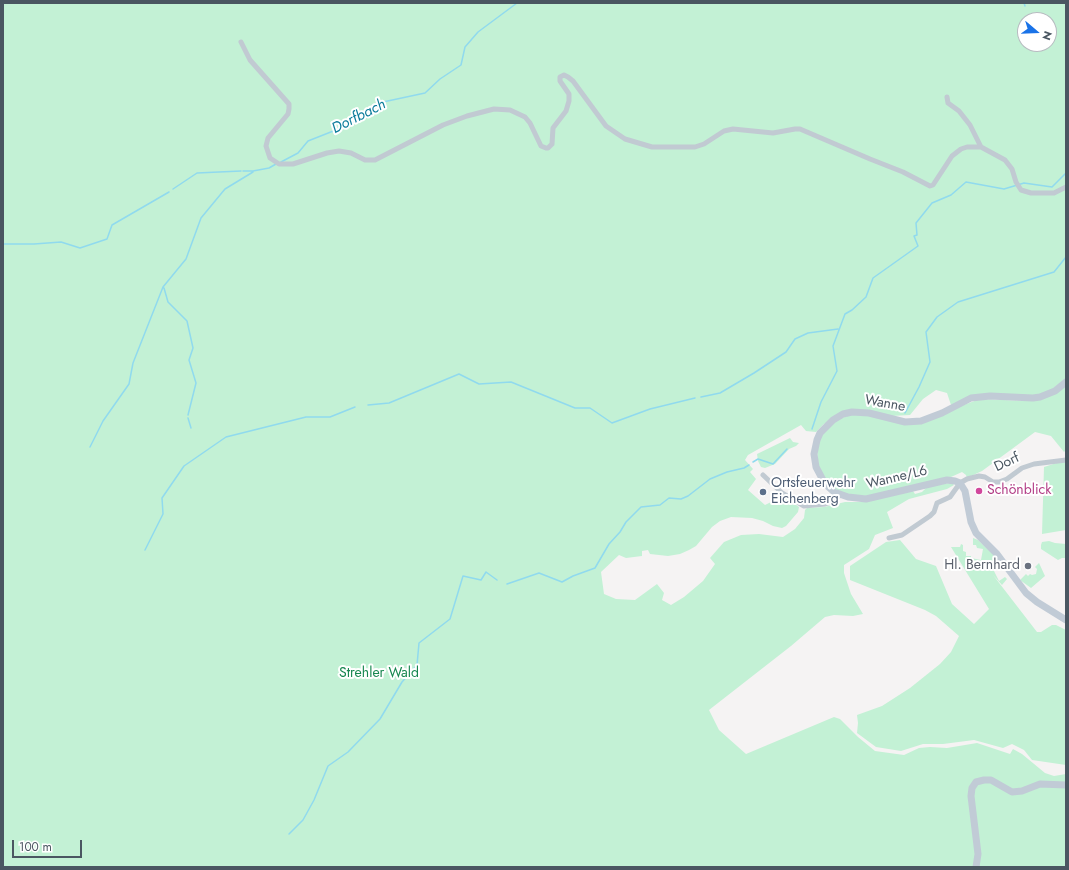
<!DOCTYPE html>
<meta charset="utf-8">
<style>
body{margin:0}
#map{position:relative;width:1069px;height:870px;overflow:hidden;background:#f5f3f3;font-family:Jost,sans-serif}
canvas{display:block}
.frame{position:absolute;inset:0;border:4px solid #4a5661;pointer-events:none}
.north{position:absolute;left:1017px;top:12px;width:40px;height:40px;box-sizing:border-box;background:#fff;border:1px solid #b7bbc0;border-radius:50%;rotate:109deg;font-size:11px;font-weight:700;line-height:16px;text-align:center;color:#4a5661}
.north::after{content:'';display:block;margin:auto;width:14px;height:18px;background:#1a73e8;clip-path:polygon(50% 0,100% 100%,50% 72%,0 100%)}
.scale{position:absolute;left:12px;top:840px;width:70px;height:18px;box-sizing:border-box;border:2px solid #4a5661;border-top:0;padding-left:5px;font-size:12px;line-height:14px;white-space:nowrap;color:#4a5661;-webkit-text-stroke:3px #fff;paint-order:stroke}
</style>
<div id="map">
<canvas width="1069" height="870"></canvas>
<div class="frame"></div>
<div class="north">N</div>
<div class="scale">100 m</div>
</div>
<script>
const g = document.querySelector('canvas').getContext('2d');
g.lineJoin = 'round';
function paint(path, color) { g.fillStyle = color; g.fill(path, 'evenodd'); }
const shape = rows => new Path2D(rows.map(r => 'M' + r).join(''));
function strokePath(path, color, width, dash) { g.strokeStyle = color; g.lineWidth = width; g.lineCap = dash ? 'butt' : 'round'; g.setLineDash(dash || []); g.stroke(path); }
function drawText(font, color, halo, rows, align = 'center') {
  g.font = font + ' Jost,sans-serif'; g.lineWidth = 4; g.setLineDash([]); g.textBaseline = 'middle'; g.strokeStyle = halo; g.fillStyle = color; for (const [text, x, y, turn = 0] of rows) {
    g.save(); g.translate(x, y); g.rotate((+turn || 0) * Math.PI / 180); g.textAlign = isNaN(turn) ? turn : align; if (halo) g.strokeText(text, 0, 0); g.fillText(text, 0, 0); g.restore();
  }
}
const green = shape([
 [3,3,1066,3,1066,378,1053,389,1041,394,1030,396,992,393,951,405,947,393,936,390,923,399,910,415,891,416,865,410,824,424,816,432,806,431,801,425,748,455,745,460,753,469,750,472,756,479,748,490,765,505,783,496,799,507,798,512,786,526,782,528,773,526,763,521,752,518,731,517,720,521,712,527,696,546,689,550,680,554,668,556,650,554,648,550,642,551,642,556,626,558,619,555,601,572,604,594,616,599,635,600,657,584,664,593,662,600,671,605,684,597,703,581,715,564,710,558,724,542,741,535,759,534,783,537,795,529,804,518,805,510,807,508,824,507,845,502,862,502,913,491,915,494,922,492,926,488,931,486,950,483,953,484,954,485,947,489,909,499,887,512,893,528,875,535,869,549,844,565,844,573,851,594,863,614,853,616,834,615,825,617,791,646,709,710,719,730,746,754,834,717,840,719,858,737,875,751,904,755,919,748,930,747,947,748,977,743,1010,754,1013,749,1022,754,1045,773,1054,776,1066,774,1066,867,3,867],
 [1025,20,1049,20,1049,44,1025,44],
 [1066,384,1066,450,1064,452,1051,436,1035,432,982,471,967,478,966,475,962,472,951,477,866,496,849,495,831,487,819,471,817,450,819,440,825,430,832,423,843,417,855,414,871,415,911,424,980,399,1027,401],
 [790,438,793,442,799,443,796,446,789,449,775,464,765,468,761,467,758,461,757,454],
 [1066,460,1066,530,1042,534,1044,467],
 [973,538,978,540,992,553,1002,565,994,571,999,581,1005,577,1007,579,1002,585,993,575,1037,632,1041,632,1052,625,1056,625,1066,630,1066,765,1032,760,1024,750,1012,744,1003,748,974,740,943,744,923,744,901,751,876,747,857,733,858,723,857,715,882,706,910,688,940,664,951,652,959,636,936,616,925,610,850,580,850,566,886,542,900,540,916,559,936,566,952,604,974,624,989,609,951,547,960,547,961,544,963,545,963,551,966,552,966,556,971,556,971,558,981,560,983,549,977,548,976,545,973,545],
 [1049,541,1055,543,1066,544,1066,558,1062,558,1058,560,1041,549,1041,545,1042,542],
 [1039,563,1045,576,1031,588,1020,580,1026,574,1028,576,1030,574,1032,575,1036,574,1037,569,1035,567]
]);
const stream = shape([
 [1024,3,1025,6],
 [281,162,298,153,308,141,351,124,383,102,425,93,440,79,461,65,465,47,478,32,517,3],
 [243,171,253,171,269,168,276,164],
 [173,189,197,173,241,171],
 [3,244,34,244,61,242,80,248,107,239,112,225,169,192],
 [164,288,168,302,187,321,193,348,189,360,196,383,188,415],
 [701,397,720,393,754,373,786,352,795,339,808,333,838,329],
 [368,405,389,403,459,374,479,384,511,382,575,408,590,408,612,423,650,409,695,398],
 [905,413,919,387,930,362,926,332,937,317,958,302,1054,272,1066,257],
 [188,418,191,428],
 [812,429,821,402,837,371,833,346,845,314,852,310,866,297,873,278,918,246,914,236,917,235,916,223,932,203,951,195,966,182,1004,189,1024,183,1052,187,1066,173],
 [90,447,103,421,129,384,133,363,163,287,186,259,201,218,225,189,253,172],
 [753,462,758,459,773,464,787,449],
 [145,550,163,514,162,498,184,466,226,437,306,417,330,417,355,407],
 [507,584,539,573,562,582,573,576,595,568,609,544,620,532,626,522,641,507,660,505,669,498,681,499,688,496,710,479,727,472,744,468,749,465],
 [289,834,303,820,314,800,328,766,348,752,380,719,402,682,417,665,419,643,450,619,463,576,481,580,486,572,497,580]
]);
const street = shape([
 [241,42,250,60,289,104,289,109,288,114,268,138,266,146,270,158,279,164,293,164,327,153,339,151,351,153,365,160,375,160,443,125,467,116,494,109,510,110,525,117,530,123,541,146,546,148,548,148,552,144,553,128,566,111,569,101,569,94,560,81,560,77,564,75,568,77,573,81,606,126,625,139,652,147,695,147,704,144,724,131,733,129,773,133,795,129,800,129,870,159,903,172,930,186,933,185,952,156,961,149,967,147,981,147,1005,160,1012,169,1016,182,1021,190,1031,193,1054,193,1066,187],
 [947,97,948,103,959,111,970,125,981,147],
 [763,475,782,493,804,506,825,504,834,501,840,495],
 [889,538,902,535,930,516,934,512,937,503,950,497,960,483,967,479,979,476,985,477,993,482,999,482,1007,479,1022,468,1034,464,1066,460]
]);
const secondary = shape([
 [1066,382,1055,391,1040,397,1033,398,990,396,971,398,942,413,921,421,905,422,869,413,852,412,843,414,833,420,820,433,817,440,814,454,816,467,825,484,834,492,848,497,866,499,947,480,955,481,960,483,965,491,971,522,976,533,997,554,1026,593,1037,602,1066,620],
 [976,867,978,854,971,796,972,788,976,782,984,780,991,780,1012,792,1022,791,1040,784,1066,785]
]);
const markers = [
 [979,491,4,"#d1479c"],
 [763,492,4,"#5c6f8a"],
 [1028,566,4,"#6b7280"]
];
const streetNames = [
 ["Wanne",885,404,10],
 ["Dorf",1007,463,-25],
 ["Wanne/L6",897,478,-13]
];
const serviceNames = [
 ["Ortsfeuerwehr",771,484],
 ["Eichenberg",771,500]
];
const hotelNames = [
 ["Schönblick",987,491]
];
const worshipNames = [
 ["Hl. Bernhard",1020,566]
];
const parkNames = [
 ["Strehler Wald",379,674]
];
const waterNames = [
 ["Dorfbach",359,117,-27]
];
paint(green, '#c3f1d5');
strokePath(stream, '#90daee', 1.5);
strokePath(street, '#c1cad2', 5);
strokePath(secondary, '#c1cbd6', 7);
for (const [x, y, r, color] of markers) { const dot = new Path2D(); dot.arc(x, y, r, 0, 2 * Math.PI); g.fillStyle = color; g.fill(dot); strokePath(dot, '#fff', 1.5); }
drawText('14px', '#4a5661', '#fff', streetNames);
drawText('14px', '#4e5e75', '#fff', serviceNames, 'left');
drawText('14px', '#b23c85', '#fff', hotelNames, 'left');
drawText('14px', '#5b616d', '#fff', worshipNames, 'right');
drawText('14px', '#17864f', '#fff', parkNames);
drawText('italic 15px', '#0c7c9b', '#fff', waterNames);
</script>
